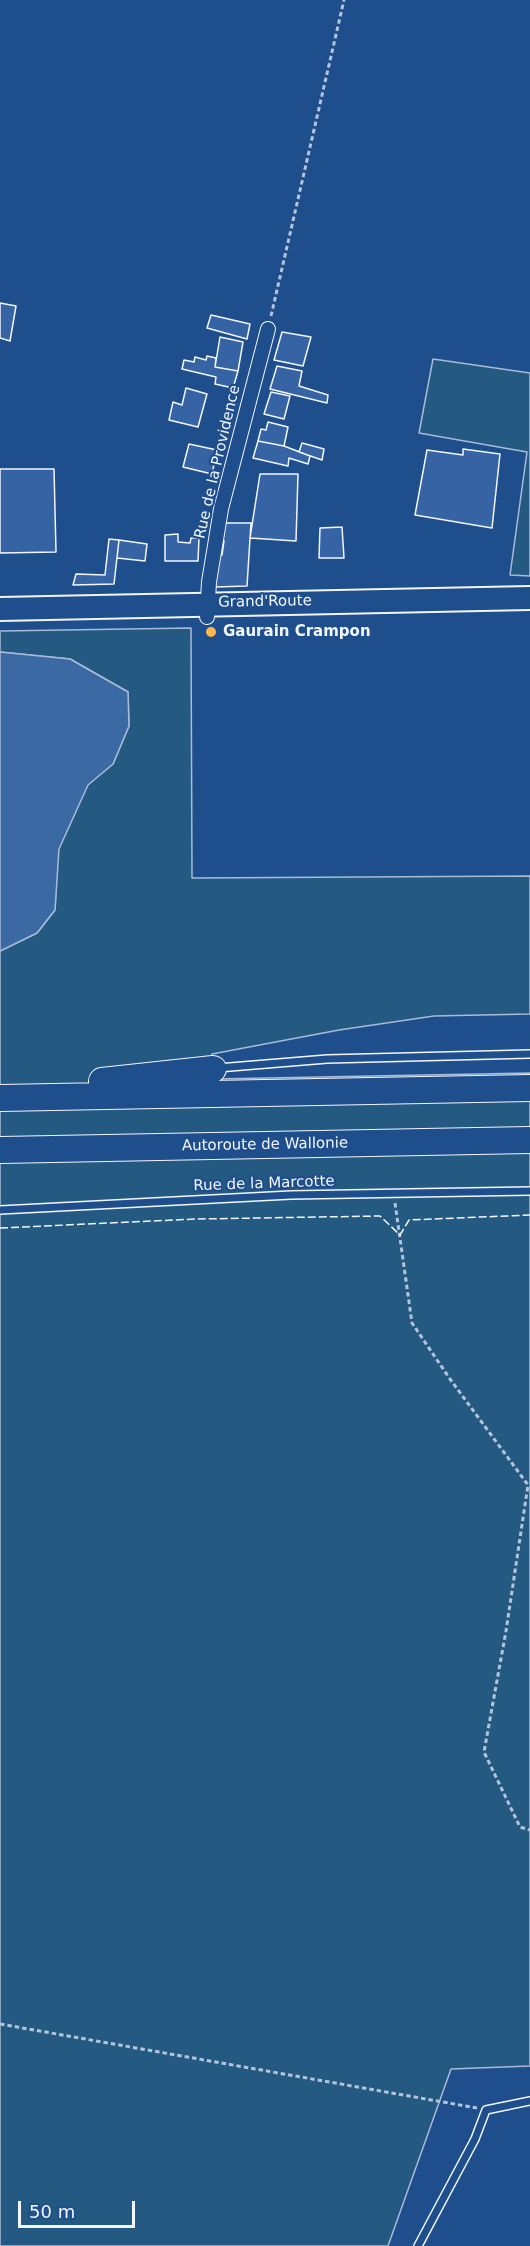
<!DOCTYPE html>
<style>
body{margin:0}
#map{position:relative;width:530px;height:2246px;overflow:hidden;background:#1f4e8c;font-family:"DejaVu Sans",sans-serif}
canvas{display:block}
.scale{position:absolute;left:18px;top:2201px;width:117px;height:27px;box-sizing:border-box;border:3px solid #f2f6ff;border-top:0;padding-left:8px;font-size:18px;line-height:21px;white-space:nowrap;color:#f2f6ff;-webkit-text-stroke:4px #1f4e8c;paint-order:stroke}
</style>
<div id="map">
<canvas width="530" height="2246"></canvas>
<div class="scale">50 m</div>
</div>
<script>
const g = document.querySelector('canvas').getContext('2d');
g.lineJoin = 'round';
function paint(path, color) { g.fillStyle = color; g.fill(path, 'evenodd'); }
const shape = rows => new Path2D(rows.map(r => 'M' + r).join(''));
function strokePath(path, color, width, dash) { g.strokeStyle = color; g.lineWidth = width; g.lineCap = dash ? 'butt' : 'round'; g.setLineDash(dash || []); g.stroke(path); }
function drawText(font, color, halo, rows, align = 'center') {
  g.font = font + ' "DejaVu Sans",sans-serif'; g.lineWidth = 4.5; g.setLineDash([]); g.textBaseline = 'middle'; g.strokeStyle = halo; g.fillStyle = color; for (const [text, x, y, turn = 0] of rows) {
    g.save(); g.translate(x, y); g.rotate((+turn || 0) * Math.PI / 180); g.textAlign = isNaN(turn) ? turn : align; if (halo) g.strokeText(text, 0, 0); g.fillText(text, 0, 0); g.restore();
  }
}
const green = shape([
 [433,359,530,373,530,576,510,575,527,452,419,433,433,359],
 [191,628,192,878,530,876,530,1014,434,1016,339,1030,212,1054,214,1079,530,1073,530,2066,451,2069,388,2246,0,2246,0,951,37,933,55,910,58,849,88,784,113,764,129,726,128,692,70,659,0,652,0,631,191,628]
]);
const water = shape([
 [0,652,70,659,128,692,129,726,113,764,88,785,59,849,55,910,37,933,0,951,0,652]
]);
const building = shape([
 [0,303,16,306,10,341,0,338,0,303],
 [211,315,250,324,247,339,207,328,211,315],
 [282,332,311,337,303,366,274,360,282,332],
 [220,337,243,342,238,371,215,367,220,337],
 [207,356,216,358,215,367,238,371,233,388,215,384,216,377,182,369,184,360,194,362,195,357,206,360,207,356],
 [277,366,302,371,299,386,328,395,327,403,270,389,277,366],
 [186,388,207,394,198,427,169,420,173,402,182,405,186,388],
 [271,392,290,396,284,419,264,414,271,392],
 [268,422,288,427,284,446,258,441,261,429,266,430,268,422],
 [258,441,284,446,310,456,308,464,289,458,288,466,253,458,258,441],
 [302,443,324,449,322,460,299,452,302,443],
 [189,444,217,450,212,474,183,467,189,444],
 [463,449,500,454,492,528,415,515,427,450,463,455,463,449],
 [0,469,54,469,56,552,0,553,0,469],
 [260,474,298,474,296,541,250,538,260,474],
 [223,523,251,523,247,586,215,587,216,554,222,555,224,541,220,539,223,523],
 [342,527,344,558,319,558,320,528,342,527],
 [178,534,178,542,190,543,191,538,199,538,198,561,165,561,165,535,178,534],
 [109,539,119,540,114,584,73,585,76,574,105,575,109,539],
 [119,540,147,544,145,561,117,558,119,540]
]);
const path = shape([
 [271,316,344,0],
 [395,1203,412,1323,450,1379,528,1485,506,1631,484,1752,520,1827,530,1830],
 [0,2024,477,2108]
]);
const lane = shape([
 [218,1068,327,1059,530,1054],
 [0,1210,291,1195,530,1191],
 [418,2246,475,2139,486,2110,530,2101]
]);
const street = shape([
 [207,617,209,582,221,509,268,329]
]);
const primary = shape([
 [0,609,530,598]
]);
const highway = shape([
 [102,1081,213,1069],
 [0,1098,530,1088],
 [0,1150,530,1140]
]);
const fence = shape([
 [0,1228,197,1219,380,1216,400,1235,409,1220,530,1215]
]);
const markers = [
 [211,632,6,"#ffb74d"]
];
const streetNames = [
 ["Rue de la Providence",218,462,-77],
 ["Grand'Route",265,602,-1],
 ["Autoroute de Wallonie",265,1145,-1],
 ["Rue de la Marcotte",264,1184,-2]
];
const poiNames = [
 ["Gaurain Crampon",223,632]
];
paint(green, '#245a82');
strokePath(green, '#a8bbd7', 1.5);
paint(water, '#3b69a3');
strokePath(water, '#a8bbd7', 1.5);
paint(building, '#3563a3');
strokePath(building, '#f2f6ff', 1.5);
strokePath(lane, '#f2f6ff', 10);
strokePath(street, '#f2f6ff', 16);
strokePath(primary, '#f2f6ff', 26);
strokePath(highway, '#f2f6ff', 28);
strokePath(path, '#b3c4dc', 3, [4.5, 3]);
strokePath(lane, '#1f4e8c', 7);
strokePath(street, '#1f4e8c', 14);
strokePath(primary, '#1f4e8c', 22);
strokePath(highway, '#1f4e8c', 26);
strokePath(fence, '#f2f6ff', 1.5, [8, 3]);
for (const [x, y, r, color] of markers) { const dot = new Path2D(); dot.arc(x, y, r, 0, 2 * Math.PI); g.fillStyle = color; g.fill(dot); strokePath(dot, '#1f4e8c', 2); }
drawText('15px', '#f2f6ff', '#1f4e8c', streetNames);
drawText('bold 15px', '#f2f6ff', '#1f4e8c', poiNames, 'left');
</script>
